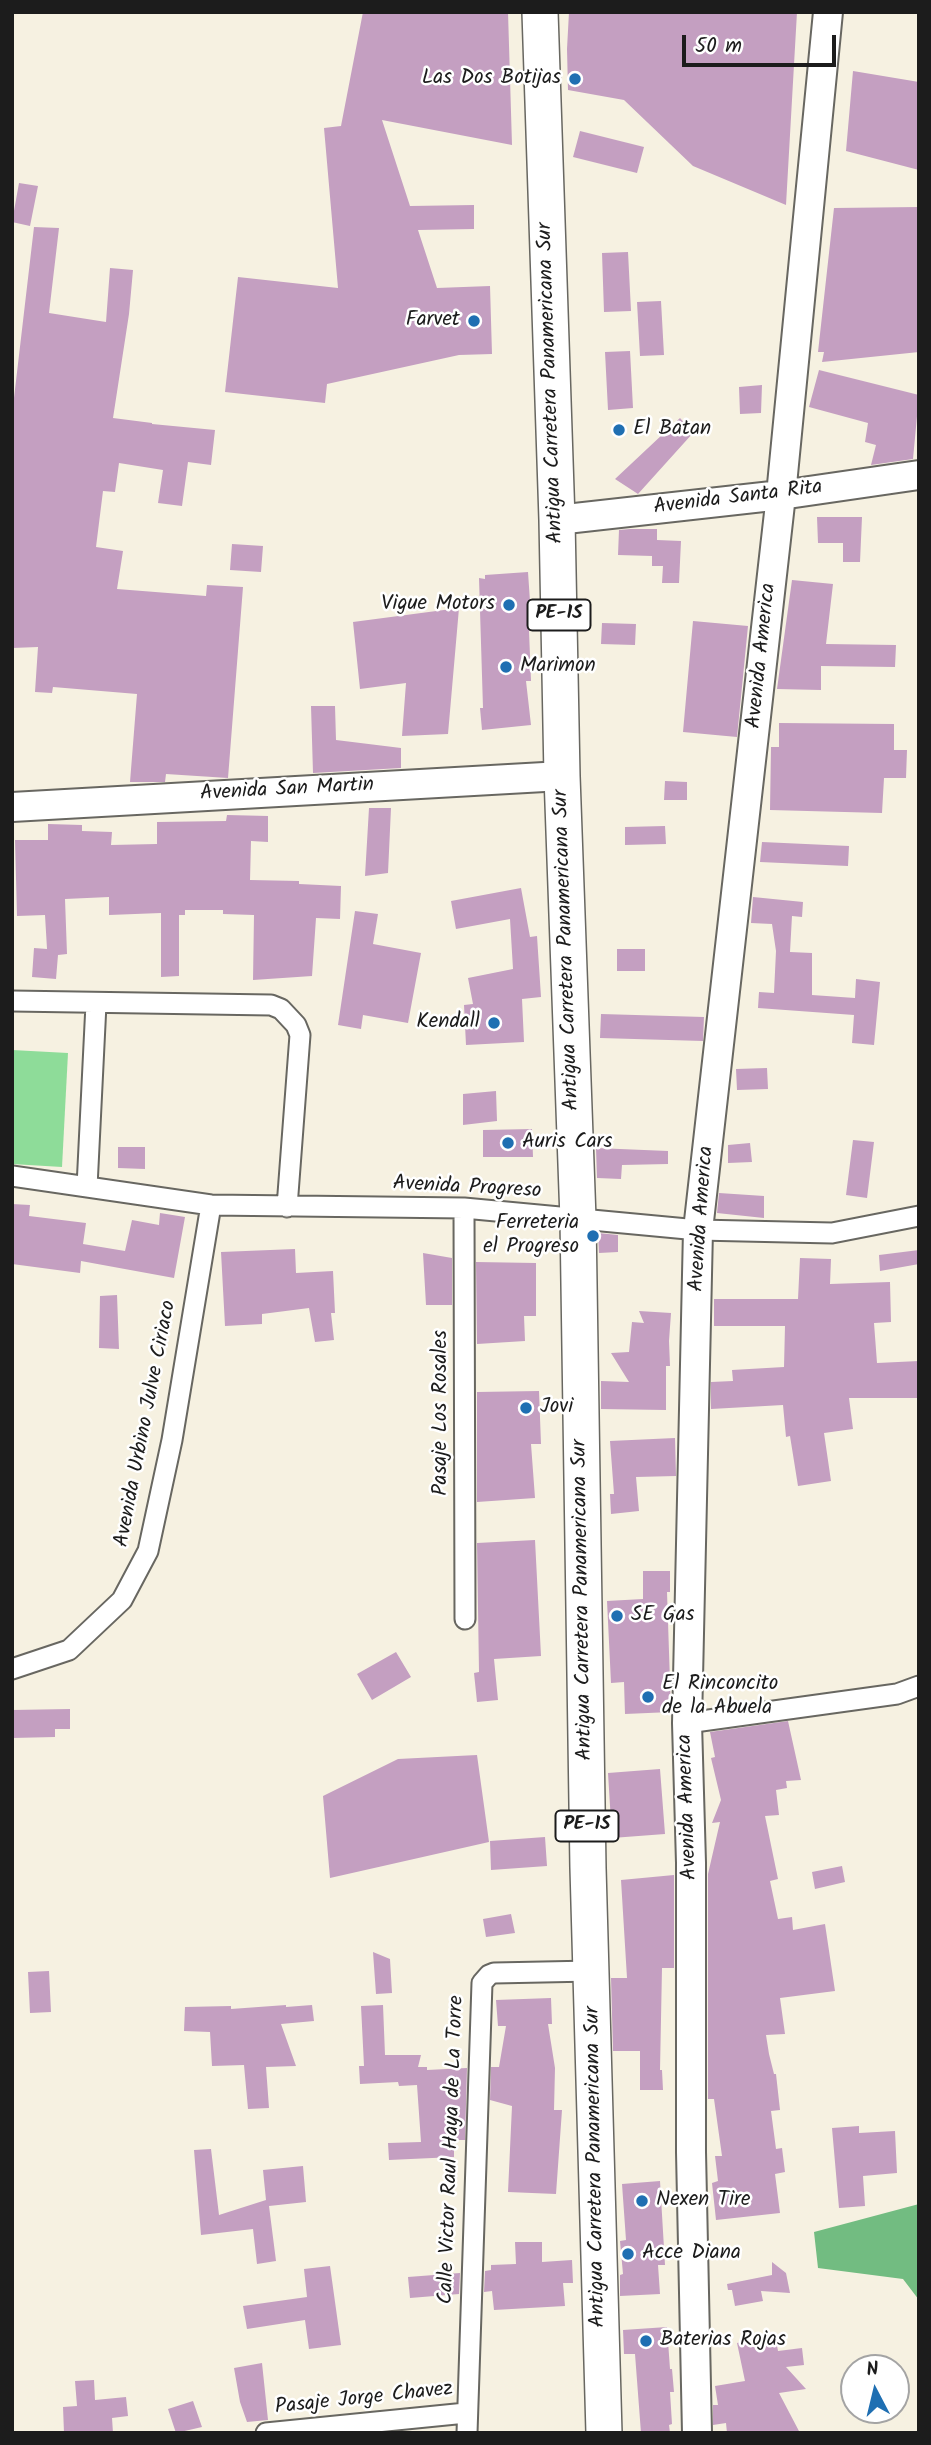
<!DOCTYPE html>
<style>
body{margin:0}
#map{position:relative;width:931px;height:2445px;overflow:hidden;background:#f6f1e1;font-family:Kalam,sans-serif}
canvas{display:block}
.frame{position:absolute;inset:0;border:14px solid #1c1c1c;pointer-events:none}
.north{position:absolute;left:840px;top:2354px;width:70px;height:70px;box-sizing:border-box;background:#fff;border:2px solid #a4a4a4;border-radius:50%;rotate:353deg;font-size:19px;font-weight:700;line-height:28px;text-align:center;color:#1c1c1c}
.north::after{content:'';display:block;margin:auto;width:24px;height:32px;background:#1f6fb2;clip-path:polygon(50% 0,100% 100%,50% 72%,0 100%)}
.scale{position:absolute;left:682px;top:35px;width:154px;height:32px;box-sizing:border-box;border:4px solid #1c1c1c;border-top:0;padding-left:9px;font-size:21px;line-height:24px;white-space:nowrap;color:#1c1c1c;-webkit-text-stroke:5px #fff;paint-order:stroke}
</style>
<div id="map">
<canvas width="931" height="2445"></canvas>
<div class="frame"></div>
<div class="north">N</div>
<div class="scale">50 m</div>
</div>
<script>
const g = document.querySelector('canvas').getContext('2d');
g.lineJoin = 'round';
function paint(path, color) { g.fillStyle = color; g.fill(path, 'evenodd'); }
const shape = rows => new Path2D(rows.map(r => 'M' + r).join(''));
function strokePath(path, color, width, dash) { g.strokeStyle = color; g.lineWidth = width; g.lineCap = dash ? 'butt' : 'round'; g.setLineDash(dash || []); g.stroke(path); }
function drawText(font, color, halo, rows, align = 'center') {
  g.font = font + ' Kalam,sans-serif'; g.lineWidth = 5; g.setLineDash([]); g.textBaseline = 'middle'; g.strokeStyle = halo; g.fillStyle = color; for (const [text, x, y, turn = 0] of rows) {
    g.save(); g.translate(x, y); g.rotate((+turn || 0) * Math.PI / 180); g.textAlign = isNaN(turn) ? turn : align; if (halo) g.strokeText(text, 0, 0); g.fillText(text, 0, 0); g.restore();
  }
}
const green = shape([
 [12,1050,68,1053,62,1167,12,1164]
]);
const forest = shape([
 [919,2204,919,2300,903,2279,818,2268,814,2232]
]);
const building = shape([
 [363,12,508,12,512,145,382,120,410,206,474,205,474,229,418,230,437,288,490,286,492,354,459,355,327,384,325,403,225,392,238,277,338,288,324,128,341,126],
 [569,12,797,12,786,205,693,166,624,100,568,90,567,49],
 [853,71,919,82,919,170,846,151],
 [580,131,644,147,637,173,573,157],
 [19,183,38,186,30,226,12,222],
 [919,207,919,352,822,362,824,352,818,352,834,208],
 [34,227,59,228,49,313,106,322,110,268,133,270,129,314,113,418,152,423,152,424,215,430,211,465,188,462,182,506,158,503,163,470,119,463,115,492,103,491,96,547,123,551,117,589,206,596,207,585,243,587,228,778,166,774,165,782,130,782,137,694,53,687,52,693,35,692,38,647,12,648,12,499,14,481,12,481,12,415],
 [628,252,631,311,604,312,602,253],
 [661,301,664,355,640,356,637,302],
 [630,351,633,408,608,410,605,352],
 [819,370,919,395,913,459,871,465,876,445,865,442,868,423,809,407],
 [762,385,761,413,740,414,739,387],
 [680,418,693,433,638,494,615,479],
 [817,517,862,517,860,562,843,562,843,543,818,543],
 [630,529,657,529,657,540,681,541,679,583,662,583,663,566,652,566,652,556,618,555,619,530],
 [232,544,263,546,261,572,230,570],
 [528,572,532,631,529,631,531,681,526,681,531,725,482,730,480,708,483,708,479,578,485,579,485,575],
 [792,580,833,584,826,644,896,645,895,667,821,666,821,690,777,689],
 [459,608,448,734,402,736,406,683,360,689,353,622],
 [693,621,748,626,737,737,683,732],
 [602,623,636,624,635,645,601,644],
 [311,706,335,706,336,740,401,748,401,768,313,773],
 [779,723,894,724,894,750,907,750,906,778,884,778,882,813,770,810,771,747,779,747],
 [665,781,687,782,687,800,664,800],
 [369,808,391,808,388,873,365,876],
 [227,815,268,816,268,842,251,841,250,880,299,881,299,884,341,886,340,919,316,918,312,976,253,980,254,915,223,914,223,910,185,910,185,915,179,915,179,976,161,977,161,913,109,915,109,897,65,899,67,954,58,955,56,979,32,977,34,948,47,949,45,915,17,916,15,840,48,840,48,824,82,825,82,831,112,832,111,845,157,844,157,822,226,821],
 [665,826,666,844,625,845,625,827],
 [762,842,849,846,848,866,760,862],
 [521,888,530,937,537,936,541,997,522,999,524,1042,466,1045,464,1005,473,1004,468,978,513,969,510,919,456,929,451,901],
 [753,897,803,902,802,917,792,916,790,952,812,953,812,995,855,998,856,979,880,982,874,1045,852,1043,854,1015,758,1008,759,992,774,993,776,951,772,924,751,923],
 [355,911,378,914,373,944,421,953,408,1023,363,1015,361,1029,338,1025],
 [617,949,645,949,645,971,617,971],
 [601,1014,704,1017,703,1041,600,1038],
 [767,1068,768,1089,737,1090,736,1069],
 [496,1091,497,1121,463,1125,463,1094],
 [532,1129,533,1157,483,1157,483,1130],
 [853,1140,874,1142,867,1198,846,1195],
 [750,1143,752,1162,728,1163,728,1145],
 [118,1147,145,1147,145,1169,118,1168],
 [596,1148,668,1151,668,1164,622,1165,621,1179,597,1178],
 [719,1193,764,1196,764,1218,717,1213],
 [12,1204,30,1205,29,1216,86,1223,83,1244,125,1251,132,1220,159,1225,160,1213,185,1217,174,1278,81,1261,80,1273,12,1264],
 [598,1233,618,1235,618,1252,599,1253],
 [295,1249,296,1273,333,1271,335,1313,331,1313,334,1340,315,1342,309,1308,262,1314,262,1324,225,1326,221,1252],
 [919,1250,919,1264,880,1271,879,1255],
 [423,1253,452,1258,452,1305,426,1305],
 [800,1258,831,1259,830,1284,890,1282,891,1322,874,1323,877,1363,919,1361,919,1398,849,1398,853,1429,824,1433,831,1481,798,1486,790,1436,786,1437,783,1405,711,1409,711,1382,733,1381,732,1370,784,1367,785,1326,714,1326,714,1299,798,1299],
 [476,1262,536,1263,536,1316,524,1316,525,1341,477,1344],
 [117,1295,119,1349,99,1348,100,1296],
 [639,1311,671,1313,669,1341,670,1366,666,1366,666,1410,601,1409,601,1381,629,1382,611,1353,629,1352,632,1322,644,1323],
 [539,1391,541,1444,531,1444,535,1498,477,1502,477,1392],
 [675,1438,676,1476,636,1477,639,1511,611,1514,610,1494,614,1494,610,1441],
 [535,1540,541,1656,494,1659,498,1700,477,1702,474,1673,479,1672,477,1543],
 [643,1571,670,1571,670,1592,667,1592,671,1712,625,1714,624,1682,611,1683,607,1601,643,1599],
 [396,1652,411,1677,372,1700,357,1674],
 [70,1709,70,1729,55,1729,55,1737,12,1738,12,1710],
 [788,1721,801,1780,786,1781,787,1788,776,1790,779,1815,765,1816,778,1879,770,1881,778,1919,792,1917,793,1930,825,1924,835,1991,780,1998,785,2034,766,2035,769,2054,774,2074,776,2074,780,2110,771,2111,776,2149,782,2148,785,2172,775,2174,780,2213,716,2220,712,2183,718,2181,715,2156,722,2156,714,2099,708,2099,708,1874,720,1822,712,1823,721,1800,711,1758,715,1757,710,1732],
 [477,1755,489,1842,330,1878,323,1796,398,1759],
 [660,1769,665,1834,612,1838,608,1773],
 [545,1837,547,1866,491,1870,490,1841],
 [842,1866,845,1882,815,1889,812,1872],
 [674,1875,674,1968,662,1968,660,2070,662,2070,663,2090,640,2090,640,2051,613,2051,611,1978,627,1978,621,1880],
 [511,1914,515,1933,486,1937,483,1919],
 [373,1952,390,1959,392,1993,376,1994],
 [49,1971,51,2012,30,2013,28,1972],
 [551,1998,552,2024,548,2024,555,2068,554,2110,562,2110,556,2194,508,2192,512,2106,490,2100,491,2067,499,2067,506,2026,498,2026,496,2000],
 [286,2005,286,2007,312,2005,314,2021,281,2024,296,2066,266,2067,269,2108,248,2109,244,2065,212,2066,210,2032,184,2031,185,2007,231,2006,231,2009],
 [383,2005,385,2055,421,2055,418,2067,427,2067,427,2070,467,2068,465,2140,454,2140,454,2157,389,2160,388,2143,421,2142,417,2085,399,2086,398,2082,360,2084,359,2066,364,2066,361,2006],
 [859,2126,859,2133,895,2131,897,2173,863,2176,865,2206,839,2208,832,2128],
 [211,2149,219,2215,266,2200,263,2170,303,2166,306,2202,269,2206,276,2261,257,2264,253,2229,201,2235,194,2150],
 [660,2181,665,2265,658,2265,660,2294,620,2296,620,2275,623,2274,620,2241,626,2240,622,2184],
 [515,2242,542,2242,542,2262,572,2260,573,2283,563,2283,565,2306,494,2310,492,2291,484,2292,485,2271,491,2270,491,2265,516,2264],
 [772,2262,786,2273,790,2293,761,2291,763,2301,735,2306,732,2290,728,2290,727,2284,772,2275],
 [330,2266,341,2345,309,2349,305,2320,247,2329,243,2306,307,2297,304,2269],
 [460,2273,459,2294,410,2298,408,2277],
 [667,2327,670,2369,672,2369,674,2392,670,2392,672,2424,669,2425,670,2433,641,2433,635,2354,624,2354,623,2330],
 [775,2335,778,2351,802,2348,804,2365,786,2367,806,2389,779,2393,800,2433,727,2433,726,2423,713,2425,713,2405,718,2405,715,2386,745,2381,737,2343],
 [262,2363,268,2420,247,2422,240,2402,234,2368],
 [94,2380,95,2400,126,2397,128,2416,112,2418,113,2433,64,2433,63,2407,77,2406,75,2381],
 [193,2401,202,2427,176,2433,168,2409]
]);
const street = shape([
 [12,1001,271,1005,281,1009,296,1025,300,1035,287,1207],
 [12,1176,211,1205,464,1208,698,1230,832,1233,919,1216],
 [87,1187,96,1004],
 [464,1208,465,1619],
 [12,1669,69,1650,122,1600,148,1551,172,1440,211,1205],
 [687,1723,897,1694,919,1686],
 [266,2433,466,2413],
 [467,2433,482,1983,489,1975,494,1973,592,1971]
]);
const secondary = shape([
 [557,520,781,495,919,475],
 [12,807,562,776],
 [697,2433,691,2152,691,1863,687,1723,698,1230,781,495,828,12]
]);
const highway = shape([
 [540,12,557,520,562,776,578,1219,588,1868,604,2433]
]);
const markers = [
 [575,79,7,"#1f6fb2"],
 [474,321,7,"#1f6fb2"],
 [619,430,7,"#1f6fb2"],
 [509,605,7,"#1f6fb2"],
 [506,667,7,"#1f6fb2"],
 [494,1023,7,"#1f6fb2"],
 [508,1143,7,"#1f6fb2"],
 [593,1236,7,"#1f6fb2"],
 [526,1408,7,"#1f6fb2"],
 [617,1616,7,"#1f6fb2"],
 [648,1697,7,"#1f6fb2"],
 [642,2201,7,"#1f6fb2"],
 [628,2254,7,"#1f6fb2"],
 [646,2341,7,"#1f6fb2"]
];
const shields = [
 [559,615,63],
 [587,1826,63]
];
const shieldNames = [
 ["PE-1S",559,615],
 ["PE-1S",587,1826]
];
const poiNames = [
 ["Las Dos Botijas",561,79,"right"],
 ["Farvet",460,321,"right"],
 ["El Batan",633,430],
 ["Vigue Motors",495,605,"right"],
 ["Marimon",520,667],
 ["Kendall",480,1023,"right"],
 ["Auris Cars",522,1143],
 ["Ferreteria",579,1224,"right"],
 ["el Progreso",579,1248,"right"],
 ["Jovi",540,1408],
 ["SE Gas",631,1616],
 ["El Rinconcito",662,1685],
 ["de la Abuela",662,1709],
 ["Nexen Tire",656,2201],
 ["Acce Diana",642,2254],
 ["Baterias Rojas",660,2341]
];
const streetNames = [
 ["Antigua Carretera Panamericana Sur",552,383,-92],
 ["Avenida Santa Rita",738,499,-7],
 ["Avenida America",763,656,-84],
 ["Avenida San Martin",287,791,-3],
 ["Antigua Carretera Panamericana Sur",568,950,-92],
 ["Avenida Progreso",467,1189,3],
 ["Avenida America",703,1219,-86],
 ["Pasaje Los Rosales",442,1413,-90],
 ["Avenida Urbino Julve Ciriaco",147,1424,-79],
 ["Antigua Carretera Panamericana Sur",584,1600,-91],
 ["Avenida America",689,1807,-92],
 ["Calle Victor Raul Haya de La Torre",453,2150,-88],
 ["Antigua Carretera Panamericana Sur",597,2167,-91],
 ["Pasaje Jorge Chavez",364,2400,-6]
];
paint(green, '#8edc99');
paint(forest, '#72bc81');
paint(building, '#c49fc1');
strokePath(street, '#686761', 23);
strokePath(secondary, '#686761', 32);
strokePath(highway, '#686761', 38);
strokePath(street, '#fff', 19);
strokePath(secondary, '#fff', 28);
strokePath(highway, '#fff', 35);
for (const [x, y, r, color] of markers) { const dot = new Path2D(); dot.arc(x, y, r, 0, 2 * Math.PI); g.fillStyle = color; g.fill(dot); strokePath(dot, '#fff', 2.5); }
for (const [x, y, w] of shields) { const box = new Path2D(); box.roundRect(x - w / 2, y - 15.5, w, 31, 5); g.fillStyle = '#fff'; g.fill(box); strokePath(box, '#1c1c1c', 2); }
drawText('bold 19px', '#1c1c1c', null, shieldNames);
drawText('21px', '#1c1c1c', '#fff', poiNames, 'left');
drawText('21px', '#1c1c1c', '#fff', streetNames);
</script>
